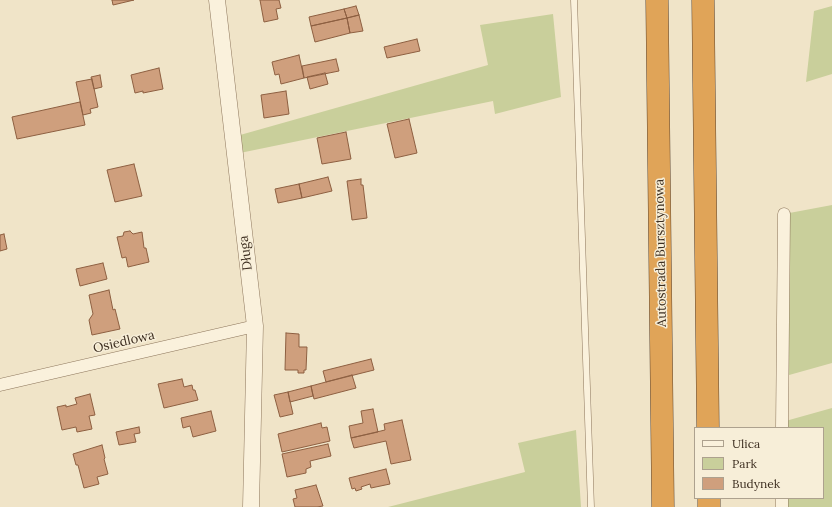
<!DOCTYPE html>
<meta charset="utf-8">
<style>
body{margin:0}
#map{position:relative;width:832px;height:507px;overflow:hidden;background:#f0e4c8;font-family:Lora,serif}
canvas{display:block}
.legend{position:absolute;left:694px;top:427px;width:130px;height:72px;box-sizing:border-box;background:#f7eed8;border:1px solid #ada18e;margin:0;padding:5px 7px;list-style:none;font-size:12px;color:#3d2e20}
.legend li{display:flex;align-items:center;gap:8px;height:20px}
.legend b{width:20px;border:1px solid #ada18e}
</style>
<div id="map">
<canvas width="832" height="507"></canvas>
<ul class="legend">
<li><b style="height:5px;background:#faf1dc"></b>Ulica</li>
<li><b style="height:11px;background:#c9cf9b"></b>Park</li>
<li><b style="height:11px;background:#cf9f7d"></b>Budynek</li>
</ul>
</div>
<script>
const g = document.querySelector('canvas').getContext('2d');
g.lineJoin = 'round';
function paint(path, color) { g.fillStyle = color; g.fill(path, 'evenodd'); }
const shape = rows => new Path2D(rows.map(r => 'M' + r).join(''));
function strokePath(path, color, width, dash) { g.strokeStyle = color; g.lineWidth = width; g.lineCap = dash ? 'butt' : 'round'; g.setLineDash(dash || []); g.stroke(path); }
function drawText(font, color, halo, rows, align = 'center') {
  g.font = font + ' Lora,serif'; g.lineWidth = 3; g.setLineDash([]); g.textBaseline = 'middle'; g.strokeStyle = halo; g.fillStyle = color; for (const [text, x, y, turn = 0] of rows) {
    g.save(); g.translate(x, y); g.rotate((+turn || 0) * Math.PI / 180); g.textAlign = isNaN(turn) ? turn : align; if (halo) g.strokeText(text, 0, 0); g.fillText(text, 0, 0); g.restore();
  }
}
const green = shape([
 [832,6,832,74,806,82,814,11],
 [553,14,561,97,495,114,493,101,235,154,233,137,488,65,480,25],
 [832,205,832,363,782,377,784,214],
 [832,408,832,507,782,507,782,498,823,498,823,428,782,428,782,422],
 [576,430,581,507,388,507,525,472,518,443]
]);
const building = shape([
 [112,0,134,0,113,5,112,0],
 [260,0,279,0,281,8,276,9,278,19,264,22,260,0],
 [356,6,359,15,347,18,344,9,356,6],
 [344,9,347,18,311,26,309,17,344,9],
 [359,15,363,31,350,33,347,18,359,15],
 [347,18,350,33,315,42,311,26,347,18],
 [417,39,420,51,387,58,384,47,417,39],
 [299,55,304,78,281,84,279,74,275,75,272,62,299,55],
 [336,59,339,71,304,78,302,66,336,59],
 [159,68,163,89,143,93,143,91,135,93,131,75,159,68],
 [325,73,328,84,310,89,307,77,325,73],
 [100,75,102,87,94,89,91,77,100,75],
 [92,79,98,107,90,109,91,113,83,115,76,82,92,79],
 [286,91,289,114,264,118,261,95,286,91],
 [80,102,85,125,17,139,12,117,80,102],
 [409,119,417,153,395,158,387,124,409,119],
 [346,132,351,159,322,164,317,138,346,132],
 [134,164,142,196,115,202,107,170,134,164],
 [328,177,332,191,302,198,299,184,328,177],
 [361,179,361,185,363,185,367,218,352,220,347,181,361,179],
 [299,184,302,198,278,203,275,189,299,184],
 [130,231,133,234,142,232,144,248,146,248,149,262,128,267,126,257,122,258,117,237,123,236,124,232,130,231],
 [4,234,7,249,0,251,0,235,4,234],
 [103,263,107,279,80,286,76,269,103,263],
 [109,290,113,310,115,309,120,329,92,335,89,320,93,314,89,295,109,290],
 [286,333,299,334,299,347,307,347,306,370,304,370,304,373,298,373,298,370,285,370,286,333],
 [371,359,374,370,326,382,323,371,371,359],
 [352,375,356,388,314,399,311,386,352,375],
 [182,379,184,387,192,385,193,390,195,390,198,400,164,408,158,384,182,379],
 [311,386,313,396,290,402,288,392,311,386],
 [288,392,293,414,280,417,274,395,288,392],
 [90,394,95,415,89,416,92,429,77,432,76,427,62,430,57,407,66,405,66,407,77,404,75,398,90,394],
 [373,409,378,432,351,438,349,426,363,423,361,411,373,409],
 [211,411,216,431,193,437,190,426,183,428,181,418,211,411],
 [402,420,411,460,391,464,386,441,354,448,351,438,385,430,384,424,402,420],
 [321,423,322,428,327,427,330,441,282,452,278,434,321,423],
 [139,427,140,433,134,434,136,442,119,445,116,432,139,427],
 [328,444,331,456,310,461,311,467,306,469,306,473,287,477,282,454,328,444],
 [102,445,105,458,104,459,108,474,97,477,99,484,84,488,78,465,76,465,73,454,102,445],
 [386,469,390,484,371,488,370,484,361,487,362,489,356,491,355,488,352,489,349,478,386,469],
 [316,485,323,506,317,507,295,507,293,499,297,498,295,490,316,485]
]);
const service = shape([
 [574,0,591,507]
]);
const minor = shape([
 [0,385,255,326],
 [782,428,784,214],
 [782,507,782,498]
]);
const tertiary = shape([
 [217,0,255,326,251,507]
]);
const motorway = shape([
 [657,0,663,507],
 [703,0,708,428],
 [709,498,709,507]
]);
const streetNames = [
 ["Długa",246,253,-97],
 ["Autostrada Bursztynowa",661,253,-91],
 ["Osiedlowa",124,342,-13]
];
paint(green, '#c9cf9b');
paint(building, '#cf9f7d');
strokePath(building, '#8d5f41', 1);
strokePath(service, '#8d765c', 7);
strokePath(minor, '#8d765c', 13);
strokePath(tertiary, '#8d765c', 17);
strokePath(motorway, '#5b4430', 23);
strokePath(service, '#faf1dc', 6);
strokePath(minor, '#faf1dc', 12);
strokePath(tertiary, '#faf1dc', 16);
strokePath(motorway, '#e0a458', 22);
drawText('13px', '#3d2e20', '#f7eed8', streetNames);
</script>
